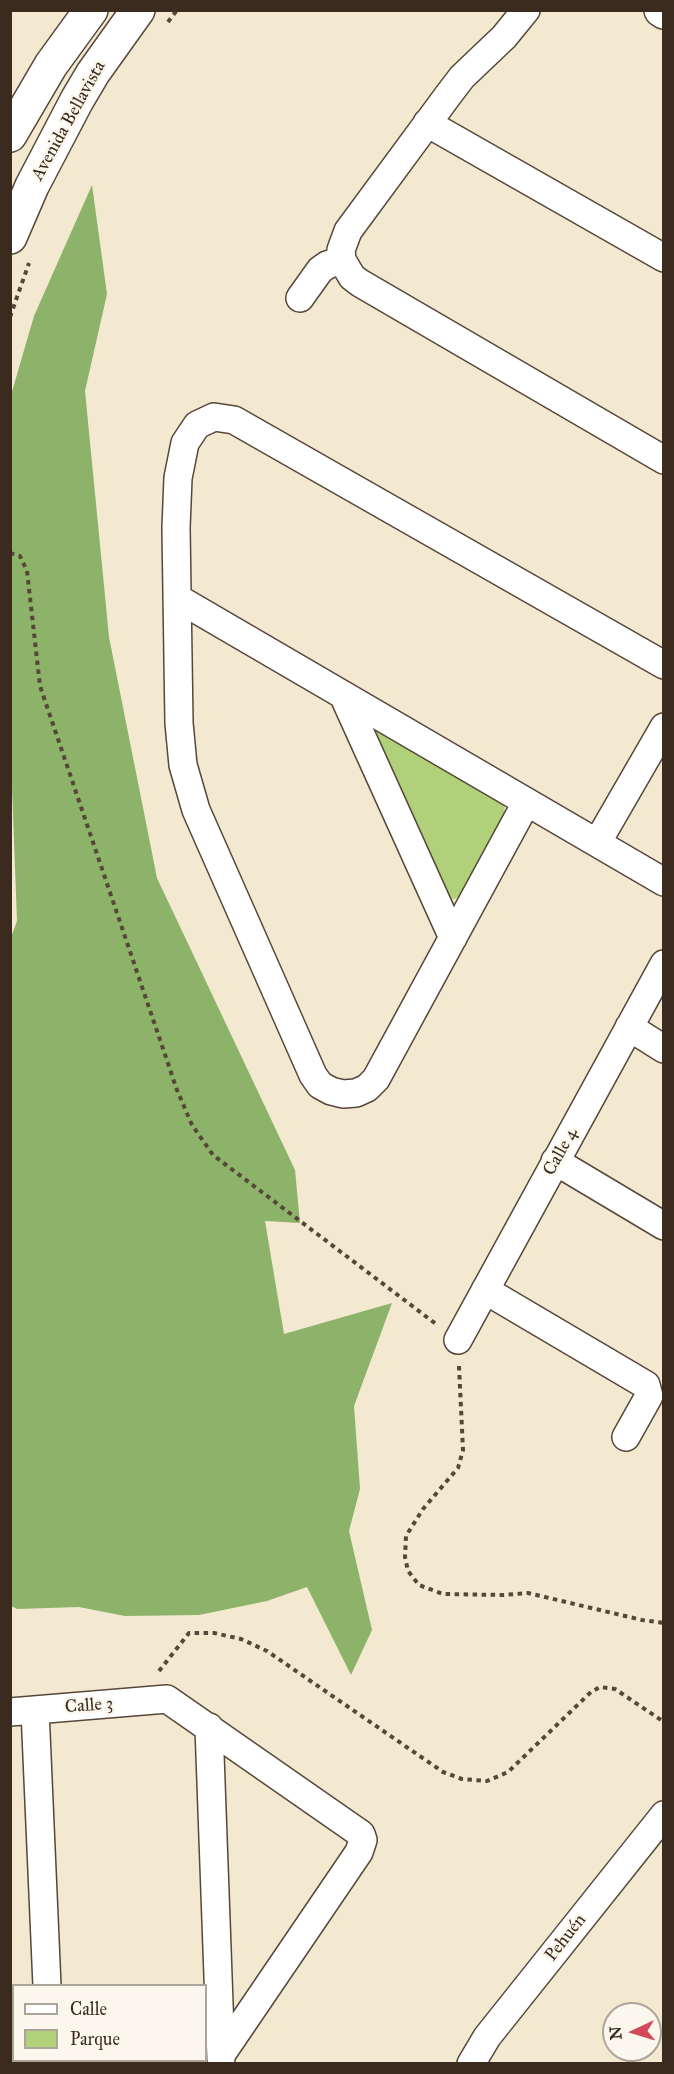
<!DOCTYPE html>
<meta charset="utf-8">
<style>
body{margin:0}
#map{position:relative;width:674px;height:2074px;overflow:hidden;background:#f3e9d1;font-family:"IM FELL Great Primer",serif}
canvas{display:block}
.frame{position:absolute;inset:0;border:12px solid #3b2a1e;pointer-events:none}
.legend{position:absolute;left:12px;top:1984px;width:195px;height:78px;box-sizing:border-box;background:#fbf7ec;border:2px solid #aea59a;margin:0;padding:8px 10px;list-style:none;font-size:18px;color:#3b2a1e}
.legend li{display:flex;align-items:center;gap:12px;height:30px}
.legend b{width:30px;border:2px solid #aea59a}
.north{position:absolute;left:602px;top:2002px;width:60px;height:60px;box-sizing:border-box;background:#fbf7ec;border:2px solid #aea59a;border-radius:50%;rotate:266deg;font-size:16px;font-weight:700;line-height:24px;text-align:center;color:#3b2a1e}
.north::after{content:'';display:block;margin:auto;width:21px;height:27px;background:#d1495b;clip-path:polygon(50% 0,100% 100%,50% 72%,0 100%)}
</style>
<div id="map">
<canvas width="674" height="2074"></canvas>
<div class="frame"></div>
<ul class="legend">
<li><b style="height:8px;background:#fff"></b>Calle</li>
<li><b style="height:16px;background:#b0d179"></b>Parque</li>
</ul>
<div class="north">N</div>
</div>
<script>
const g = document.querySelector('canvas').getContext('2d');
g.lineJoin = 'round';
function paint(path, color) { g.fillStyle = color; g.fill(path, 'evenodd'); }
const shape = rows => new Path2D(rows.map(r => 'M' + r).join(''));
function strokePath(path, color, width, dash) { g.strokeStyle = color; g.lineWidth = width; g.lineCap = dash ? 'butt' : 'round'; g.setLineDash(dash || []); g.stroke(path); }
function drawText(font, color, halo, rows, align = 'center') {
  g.font = font + ' "IM FELL Great Primer",serif'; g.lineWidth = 5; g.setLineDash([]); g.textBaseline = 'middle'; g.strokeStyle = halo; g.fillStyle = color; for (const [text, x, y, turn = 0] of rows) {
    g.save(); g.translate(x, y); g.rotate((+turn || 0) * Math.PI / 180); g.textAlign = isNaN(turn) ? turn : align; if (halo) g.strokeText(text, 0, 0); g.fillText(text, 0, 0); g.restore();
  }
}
const green = shape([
 [378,730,504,802,505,817,462,894,455,899,447,898,375,737]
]);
const forest = shape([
 [92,185,107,294,85,391,109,637,157,878,295,1170,300,1223,265,1221,284,1334,392,1303,354,1406,360,1489,349,1531,372,1630,351,1675,307,1587,267,1601,199,1615,125,1616,79,1607,17,1609,11,1606,10,940,17,921,10,734,11,395,34,316]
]);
const path = shape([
 [168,22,177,10],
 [10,317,29,263],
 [10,553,20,556,27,571,40,686,177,1090,192,1125,213,1155,436,1324],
 [459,1366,463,1450,458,1468,423,1509,406,1536,405,1557,408,1571,419,1585,443,1594,504,1595,528,1593,642,1620,664,1623],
 [159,1671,189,1633,214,1633,241,1639,267,1651,443,1772,462,1779,487,1781,508,1772,591,1692,600,1687,615,1689,664,1722]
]);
const minor = shape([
 [526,10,504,37,462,77,449,94,348,231,341,250,342,260,352,277,360,283,664,460],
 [427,123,664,258],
 [300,298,320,270,327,265,342,260],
 [177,598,664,882],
 [344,697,453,938],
 [526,803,376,1079,367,1088,356,1093,343,1094,331,1091,320,1085,313,1075,196,810,183,765,179,723,176,528,178,478,185,443,197,425,214,417,234,420,664,665],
 [597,843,664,727],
 [629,1027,664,1049],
 [555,1161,664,1226],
 [485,1290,646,1385,649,1396,626,1437],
 [458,1340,664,964],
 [35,1710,47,1986],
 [10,1712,167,1699,361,1834,363,1840,359,1852,221,2055],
 [209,1727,221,2059],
 [51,2060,51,2064],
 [471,2064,487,2037,664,1815]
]);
const tertiary = shape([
 [661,10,664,12],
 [10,135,51,65,91,10],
 [10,237,32,186,77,100,93,73,138,10]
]);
const streetNames = [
 ["Avenida Bellavista",69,121,-61],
 ["Calle 4",561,1152,-61],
 ["Calle 3",89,1706,-4],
 ["Pehuén",566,1938,-52]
];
paint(green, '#b0d179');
paint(forest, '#8cb369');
strokePath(minor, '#574739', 30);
strokePath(tertiary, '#574739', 36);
strokePath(path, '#574739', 4, [4.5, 4.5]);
strokePath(minor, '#fff', 27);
strokePath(tertiary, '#fff', 33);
drawText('18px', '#3b2a1e', '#fbf7ec', streetNames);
</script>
